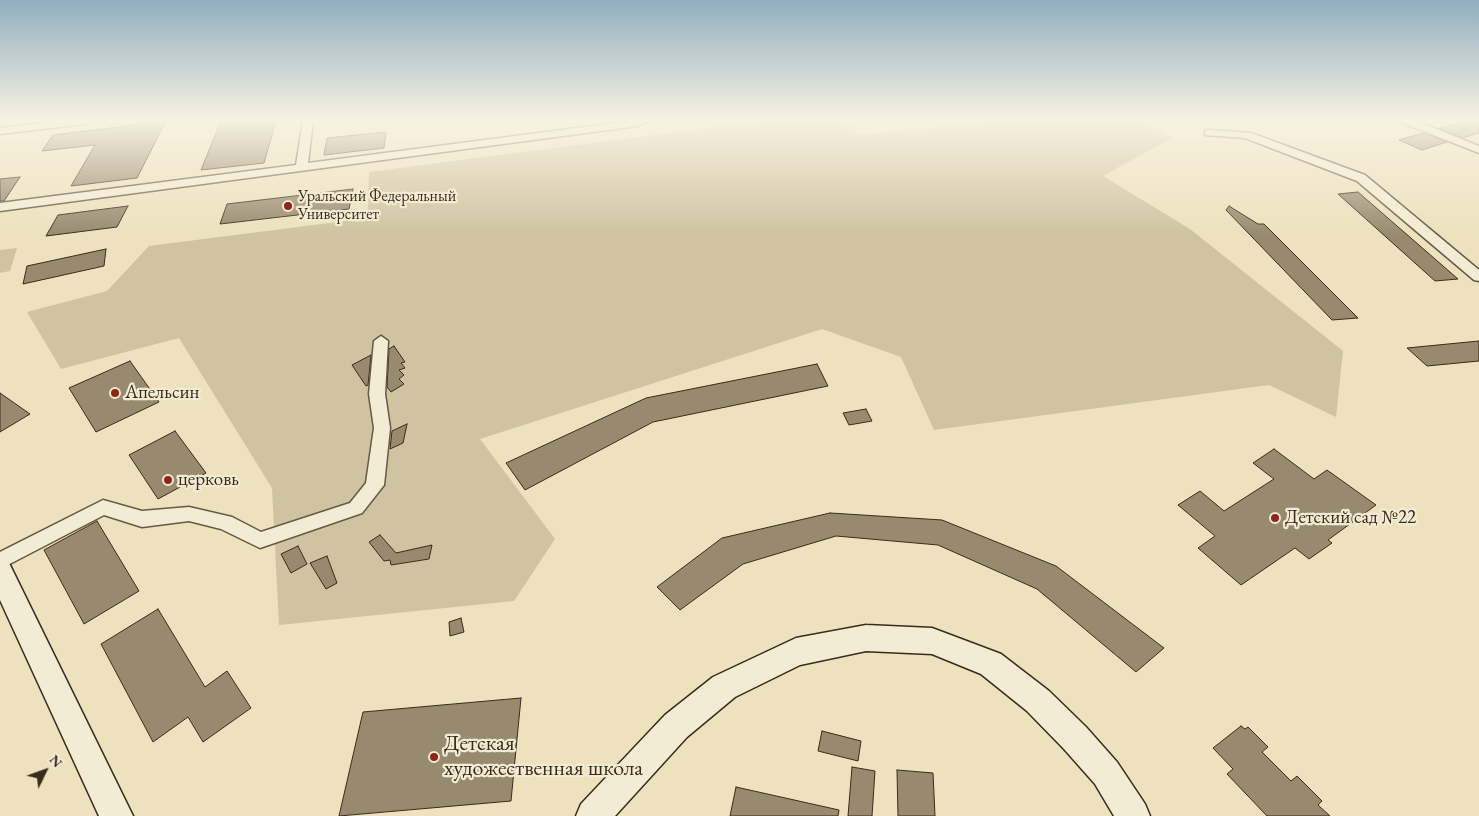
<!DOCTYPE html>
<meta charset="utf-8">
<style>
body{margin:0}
#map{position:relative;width:1479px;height:816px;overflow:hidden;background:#ede2bd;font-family:"EB Garamond",serif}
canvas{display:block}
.north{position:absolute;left:20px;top:746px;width:50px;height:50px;-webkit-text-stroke:4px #f3ecd4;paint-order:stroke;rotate:48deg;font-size:14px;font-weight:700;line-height:20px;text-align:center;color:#3a2b1b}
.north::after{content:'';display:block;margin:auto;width:18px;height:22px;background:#3a2b1b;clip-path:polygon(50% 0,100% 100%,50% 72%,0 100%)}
</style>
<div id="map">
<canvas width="1479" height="816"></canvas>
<div class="north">N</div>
</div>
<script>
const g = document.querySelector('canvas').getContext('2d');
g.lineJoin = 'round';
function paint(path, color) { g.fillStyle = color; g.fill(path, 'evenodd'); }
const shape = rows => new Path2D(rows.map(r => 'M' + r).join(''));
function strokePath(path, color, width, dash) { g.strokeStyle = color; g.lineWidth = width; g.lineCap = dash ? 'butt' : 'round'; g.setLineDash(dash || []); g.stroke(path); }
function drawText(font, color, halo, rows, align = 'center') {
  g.font = font + ' "EB Garamond",serif'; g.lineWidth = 4.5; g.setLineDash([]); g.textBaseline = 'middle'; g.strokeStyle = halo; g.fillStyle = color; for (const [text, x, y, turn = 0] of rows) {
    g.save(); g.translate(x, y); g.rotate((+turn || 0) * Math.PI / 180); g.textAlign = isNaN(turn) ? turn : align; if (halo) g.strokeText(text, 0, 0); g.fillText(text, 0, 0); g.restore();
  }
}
const green = shape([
 [761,121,844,121,859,135,995,121,1143,121,1172,138,1103,176,1190,229,1343,351,1336,417,1269,385,934,430,901,357,822,329,480,439,555,539,514,601,279,625,272,488,179,338,61,369,27,312,107,291,149,246,368,218,369,172],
 [17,248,10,271,0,273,0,250]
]);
const building = shape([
 [166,121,137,178,71,186,95,145,42,151,53,135,166,121],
 [221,121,276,121,264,163,201,170,221,121],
 [1466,121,1479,121,1479,133,1463,138,1439,128,1466,121],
 [386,132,384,148,324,155,327,138,386,132],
 [1423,133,1447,142,1422,150,1399,140,1423,133],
 [20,177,4,201,0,201,0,179,20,177],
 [353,189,349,209,220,224,227,204,353,189],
 [1358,192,1458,279,1435,281,1338,194,1358,192],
 [128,206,117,227,46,236,58,215,128,206],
 [1229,206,1258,224,1264,224,1358,318,1332,320,1226,210,1229,206],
 [106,249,104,266,23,284,27,266,106,249],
 [1479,341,1479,361,1427,366,1407,348,1479,341],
 [394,346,405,362,401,363,405,368,399,370,404,375,399,379,404,384,391,392,387,387,389,349,394,346],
 [371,355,368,385,366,386,352,365,371,355],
 [130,361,159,402,96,432,69,388,130,361],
 [817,364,828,386,653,422,525,490,506,463,646,398,817,364],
 [0,393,30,414,0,432,0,393],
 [866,409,872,421,849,425,843,413,866,409],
 [407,424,403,443,390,449,392,431,407,424],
 [175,431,206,473,158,499,129,455,175,431],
 [1274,449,1314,479,1327,470,1376,505,1328,540,1332,543,1309,559,1295,548,1241,585,1198,548,1215,536,1178,505,1200,491,1224,511,1274,479,1253,463,1274,449],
 [830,513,942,520,1056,566,1164,648,1136,672,1037,589,938,545,836,536,743,564,680,610,657,587,722,538,830,513],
 [97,521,139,591,84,624,44,550,97,521],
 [380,535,396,553,432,545,429,559,391,565,390,560,384,561,369,542,380,535],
 [298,546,307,564,291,573,281,554,298,546],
 [327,556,337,583,326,589,310,563,327,556],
 [158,609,205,687,227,671,251,708,203,742,188,717,153,742,101,644,158,609],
 [461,618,464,632,450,636,449,622,461,618],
 [521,698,511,801,339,816,363,712,521,698],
 [1241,726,1245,729,1248,727,1268,747,1262,752,1291,781,1297,776,1322,801,1318,805,1330,816,1267,816,1227,774,1233,769,1213,748,1241,726],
 [822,731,861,741,858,761,818,751,822,731],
 [852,767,875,771,872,816,848,816,852,767],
 [897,770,933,773,935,816,898,816,897,770],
 [736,787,839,810,838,816,730,816,736,787]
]);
const street = shape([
 [59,121,90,121,85,124,0,134,0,128,59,121],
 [303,121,313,121,308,163,630,121,649,121,638,126,0,211,0,203,296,165,303,121],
 [1402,121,1416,121,1479,146,1479,153,1403,123,1402,121],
 [1209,130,1251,133,1365,175,1479,270,1479,281,1474,280,1357,181,1245,138,1205,135,1205,131,1209,130],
 [381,336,388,341,385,394,390,428,384,485,362,513,260,548,221,529,189,521,142,527,104,515,0,569,0,552,103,500,142,511,189,507,232,517,261,532,350,503,366,483,374,428,369,394,374,341,381,336]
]);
const secondary = shape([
 [0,559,9,563,133,816,99,816,0,600,0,559],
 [866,625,932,628,1001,654,1049,691,1086,727,1117,762,1145,804,1150,816,1114,816,1095,784,1064,749,1027,711,981,674,932,654,866,651,800,665,735,697,687,737,615,816,576,816,581,804,665,715,713,677,796,638,866,625]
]);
const markers = [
 [288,206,5,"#8f2418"],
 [115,393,5,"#8f2418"],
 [168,480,5,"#8f2418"],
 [1275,518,5,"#8f2418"],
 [434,757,5,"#8f2418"]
];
const farPoinames = [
 ["Уральский Федеральный",298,197],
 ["Университет",298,215]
];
const poiNames = [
 ["Апельсин",125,393],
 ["церковь",178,480],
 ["Детский сад №22",1285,518]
];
const nearPoinames = [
 ["Детская",444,744],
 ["художественная школа",444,769]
];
paint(green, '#cfc3a1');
paint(building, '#978a6f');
strokePath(building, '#3a2b1b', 1);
strokePath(street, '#675944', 3);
strokePath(secondary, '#3a2b1b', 3);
paint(street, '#f3ecd4');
paint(secondary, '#f3ecd4');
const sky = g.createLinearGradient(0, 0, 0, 235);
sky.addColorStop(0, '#91aec1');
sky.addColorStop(0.51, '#f7f2e1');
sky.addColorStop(1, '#f7f2e100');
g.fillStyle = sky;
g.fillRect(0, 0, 1479, 235);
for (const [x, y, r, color] of markers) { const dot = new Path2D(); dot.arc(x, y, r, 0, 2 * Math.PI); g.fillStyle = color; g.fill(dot); strokePath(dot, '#f3ecd4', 2); }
drawText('16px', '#3a2b1b', '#f3ecd4', farPoinames, 'left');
drawText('19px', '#3a2b1b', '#f3ecd4', poiNames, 'left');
drawText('22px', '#3a2b1b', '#f3ecd4', nearPoinames, 'left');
</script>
